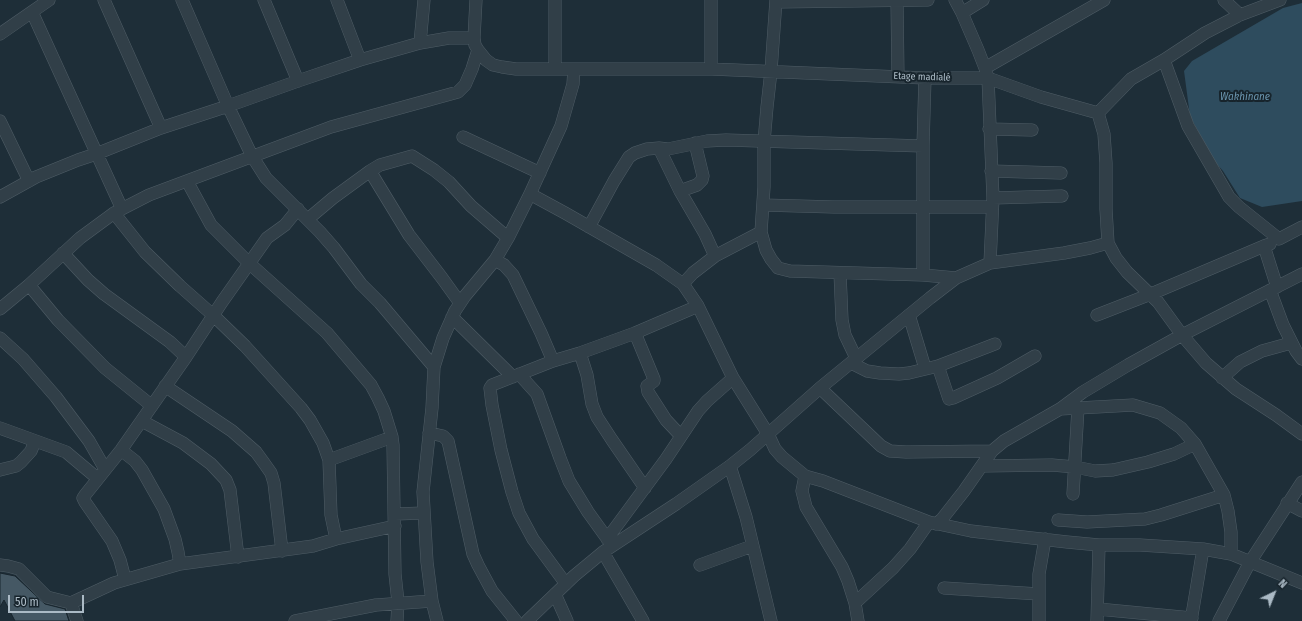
<!DOCTYPE html>
<meta charset="utf-8">
<style>
body{margin:0}
#map{position:relative;width:1302px;height:621px;overflow:hidden;background:#1e2e38;font-family:"Fira Sans Condensed",sans-serif}
canvas{display:block}
.north{position:absolute;left:1254px;top:573px;width:40px;height:40px;-webkit-text-stroke:3px #17242c;paint-order:stroke;rotate:43deg;font-size:11px;font-weight:700;line-height:16px;text-align:center;color:#abbac5}
.north::after{content:'';display:block;margin:auto;width:14px;height:18px;background:#abbac5;clip-path:polygon(50% 0,100% 100%,50% 72%,0 100%)}
.scale{position:absolute;left:8px;top:595px;width:76px;height:18px;box-sizing:border-box;border:2px solid #abbac5;border-top:0;padding-left:5px;font-size:12px;line-height:14px;white-space:nowrap;color:#abbac5;-webkit-text-stroke:3px #17242c;paint-order:stroke}
</style>
<div id="map">
<canvas width="1302" height="621"></canvas>
<div class="north">N</div>
<div class="scale">50 m</div>
</div>
<script>
const g = document.querySelector('canvas').getContext('2d');
g.lineJoin = 'round';
function paint(path, color) { g.fillStyle = color; g.fill(path, 'evenodd'); }
const shape = rows => new Path2D(rows.map(r => 'M' + r).join(''));
function strokePath(path, color, width, dash) { g.strokeStyle = color; g.lineWidth = width; g.lineCap = dash ? 'butt' : 'round'; g.setLineDash(dash || []); g.stroke(path); }
function drawText(font, color, halo, rows, align = 'center') {
  g.font = font + ' "Fira Sans Condensed",sans-serif'; g.lineWidth = 4; g.setLineDash([]); g.textBaseline = 'middle'; g.strokeStyle = halo; g.fillStyle = color; for (const [text, x, y, turn = 0] of rows) {
    g.save(); g.translate(x, y); g.rotate((+turn || 0) * Math.PI / 180); g.textAlign = isNaN(turn) ? turn : align; if (halo) g.strokeText(text, 0, 0); g.fillText(text, 0, 0); g.restore();
  }
}
const water = shape([
 [1302,3,1302,201,1262,207,1240,198,1223,171,1214,161,1190,116,1184,71,1192,61,1283,8]
]);
const building = shape([
 [0,573,15,576,45,604,65,609,69,621,15,621,4,600,0,607,0,573]
]);
const minor = shape([
 [104,0,161,128],
 [182,0,228,106,252,156,266,178,320,232,334,248,361,284,380,303,434,367],
 [264,0,298,81],
 [337,0,360,60],
 [476,0,474,38,475,45,478,50,486,60,493,65,502,67,516,69,711,69,925,78,988,78,1041,97,1098,113,1131,79,1164,60,1205,33,1240,15,1280,0],
 [776,0,771,71,767,107,764,142,764,187,761,232,766,250,771,259,778,268,790,271,923,275,956,278],
 [897,0,898,77],
 [1224,0,1240,15],
 [776,2,928,0],
 [32,12,122,209],
 [962,13,983,0],
 [0,34,49,0],
 [420,43,424,0],
 [1164,60,1188,126,1229,197,1239,207,1279,239,1302,227],
 [985,68,1104,0],
 [555,69,555,0],
 [711,69,711,0],
 [1098,113,1104,134,1106,163,1106,209,1108,243,1116,258,1127,272,1158,302,1182,335,1206,363,1236,389,1276,415,1302,434],
 [0,121,29,181],
 [989,129,1032,130],
 [463,137,540,173],
 [659,148,680,191,705,234,715,256],
 [370,171,409,235,442,278,460,303],
 [991,171,1061,173],
 [187,181,211,225,249,263,327,333,371,385,378,398,384,411,392,437,393,445,395,574,398,602,397,621],
 [680,191,697,185,702,180,703,176,695,143],
 [530,194,565,213,656,265,683,284,698,306,733,378,707,401,698,411,666,459,607,539],
 [0,197,36,177,78,160,96,154,161,128,228,106,298,81,360,60,420,43,449,38,474,38],
 [993,198,1062,196],
 [763,205,834,207,992,207],
 [114,213,145,252,180,286,214,316,245,346,301,408,310,420,323,443,329,460,331,515,336,539],
 [308,219,333,198,370,171,380,165,412,156,434,170,449,182,471,206,508,238],
 [589,227,614,181,629,157,635,153,647,149,659,148,668,149,707,141,726,140,923,146],
 [1270,244,1264,246,1277,287],
 [63,253,88,280,104,294,170,342,186,357],
 [495,260,504,265,513,275,541,333,553,361],
 [990,263,1064,253,1090,248,1108,243],
 [840,273,842,320,845,335,856,358],
 [923,275,923,146,925,78],
 [683,284,693,273,715,256,761,232],
 [29,285,58,320,105,368,152,406],
 [1270,290,1283,325,1296,351,1302,359],
 [0,309,29,285,80,238,114,213,149,195,331,127,458,92,465,85,472,69,478,50],
 [909,315,925,368],
 [1097,315,1151,294,1264,246],
 [452,317,513,377],
 [635,333,654,379,654,381,647,386,648,392,666,420,681,436],
 [0,338,23,359,56,397,89,441,105,469],
 [580,353,587,375,592,404,597,417,612,440,645,488],
 [851,363,867,371,880,373,899,374,909,373,938,366,995,344],
 [938,366,949,399,953,398,997,378,1035,356],
 [519,374,537,394,560,458,569,481,588,512,611,544],
 [733,378,768,434,775,449,782,457,805,476,823,481,929,522,971,531,1067,542,1099,545,1140,545,1203,549,1231,554,1302,583],
 [1222,378,1240,362,1262,351,1291,343],
 [165,386,232,431,256,452,264,463,271,473,274,483,282,551],
 [820,388,881,446,890,451,906,452,992,451],
 [1060,409,1133,405,1160,413,1181,428,1195,444,1224,495,1228,511,1231,532,1231,554],
 [142,421,183,443,211,464,226,480,230,490,238,557],
 [0,428,66,452,97,478],
 [429,433,443,436,448,441,473,554,478,565,492,591,516,621],
 [121,450,135,461,142,470,164,509,175,539,178,552,180,564],
 [329,460,392,437],
 [730,466,746,517,771,621],
 [982,466,1052,465,1075,467,1095,471,1113,470,1148,462,1174,454,1195,444],
 [0,470,16,466,21,462,31,451,35,441],
 [805,476,802,491,806,507,842,567,848,581,855,603,858,621],
 [1073,494,1078,408],
 [1287,503,1302,511],
 [395,514,424,513],
 [1058,520,1087,522,1145,519,1161,515,1224,495],
 [936,524,942,519,964,491,992,451,1004,441,1060,409,1083,392,1128,365,1182,335,1302,274],
 [603,552,643,621],
 [0,565,8,566,19,569,47,597,71,603,114,583,180,564,313,546,336,539,395,526],
 [700,565,752,546],
 [125,579,120,560,112,541,85,502,83,498,85,495,121,450,186,357,222,302,267,238,285,225,298,209],
 [566,584,533,539,519,513,512,492,501,450,492,405,490,388,492,385,553,361,580,353,635,333,698,306],
 [944,588,1039,594],
 [555,594,567,621],
 [71,603,77,621],
 [855,603,893,568,910,549,929,522],
 [1098,609,1192,618],
 [295,621,376,605,432,601],
 [437,621,432,601,427,562,423,492,432,408,434,367,443,338,455,311,465,296,495,260,508,238,530,194,561,126,573,84,574,69],
 [527,621,574,576,603,552,676,504,730,466,750,450,820,388,930,298,956,278,990,263,993,198,988,78,985,68,978,50,962,13,955,0],
 [1039,621,1039,574,1045,539],
 [1097,621,1099,545],
 [1191,621,1203,549],
 [1219,621,1250,562,1302,482]
]);
const streetNames = [
 ["Etage madialé",922,77,2]
];
const waterNames = [
 ["Wakhinane",1245,97]
];
paint(water, '#2e4c5e');
paint(building, '#455864');
strokePath(building, '#19262e', 1);
strokePath(minor, '#4f5d66', 13);
strokePath(minor, '#313f48', 12);
drawText('10px', '#abbac5', '#17242c', streetNames);
drawText('italic 11px', '#6993ac', '#17242c', waterNames);
</script>
